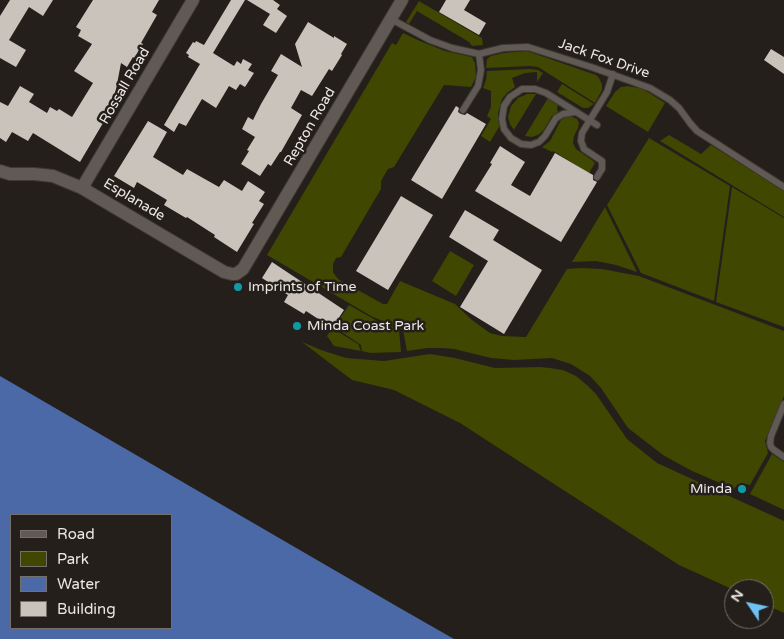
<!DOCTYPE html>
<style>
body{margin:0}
#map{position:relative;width:784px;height:639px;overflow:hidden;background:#241f1a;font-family:"Varela Round",sans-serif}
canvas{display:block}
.legend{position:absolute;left:10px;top:514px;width:162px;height:115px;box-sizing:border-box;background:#241f1a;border:1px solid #746f6b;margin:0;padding:6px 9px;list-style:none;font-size:15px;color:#ebe7e4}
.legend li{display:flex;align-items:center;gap:10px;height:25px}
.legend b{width:25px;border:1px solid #746f6b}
.north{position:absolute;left:724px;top:579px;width:50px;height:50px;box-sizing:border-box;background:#241f1a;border:1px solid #746f6b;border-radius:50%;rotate:304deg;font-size:14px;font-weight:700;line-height:20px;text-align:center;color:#ebe7e4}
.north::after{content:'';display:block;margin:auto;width:18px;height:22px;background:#6ec2f3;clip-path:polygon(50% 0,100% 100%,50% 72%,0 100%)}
</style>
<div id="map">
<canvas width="784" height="639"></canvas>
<ul class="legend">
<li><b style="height:6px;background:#605954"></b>Road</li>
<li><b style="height:14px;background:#3f4700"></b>Park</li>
<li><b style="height:14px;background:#4b69a7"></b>Water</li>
<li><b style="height:14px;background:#cac3bc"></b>Building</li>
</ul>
<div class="north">N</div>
</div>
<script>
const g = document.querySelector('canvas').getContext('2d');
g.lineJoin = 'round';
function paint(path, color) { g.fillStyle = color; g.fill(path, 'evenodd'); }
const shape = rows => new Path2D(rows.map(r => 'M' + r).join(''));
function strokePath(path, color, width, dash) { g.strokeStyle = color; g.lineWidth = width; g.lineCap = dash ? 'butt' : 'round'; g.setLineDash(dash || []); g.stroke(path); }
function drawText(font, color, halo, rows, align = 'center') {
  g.font = font + ' "Varela Round",sans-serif'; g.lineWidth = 5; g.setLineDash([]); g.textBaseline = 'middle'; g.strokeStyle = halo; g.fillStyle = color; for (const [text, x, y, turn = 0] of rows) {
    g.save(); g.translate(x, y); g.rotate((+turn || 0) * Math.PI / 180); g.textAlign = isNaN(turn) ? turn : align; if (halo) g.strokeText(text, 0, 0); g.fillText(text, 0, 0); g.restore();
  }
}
const green = shape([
 [419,1,482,38,483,45,472,46,469,42,417,11,409,24,406,22],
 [403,33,420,41,445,51,472,57,475,63,476,77,471,87,444,85,394,167,388,169,381,181,381,189,341,257,336,258,333,264,333,272,338,279,383,304,387,304,400,281,455,304,472,320,490,333,502,336,526,337,567,269,581,268,602,269,639,276,784,331,784,396,765,441,768,453,750,485,742,483,737,485,734,489,692,471,663,455,628,428,601,388,590,376,571,364,552,358,514,360,491,358,454,349,442,348,428,348,407,351,403,330,371,316,267,255,392,43,396,45],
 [527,51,596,75,599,78,602,84,602,90,595,103,538,67,530,66,486,68,487,59,491,56,503,53],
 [530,69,538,70,543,73,537,82,537,72,525,73,512,78,515,87,507,93,502,99,498,113,499,127,490,142,481,136,491,119,487,116,491,107,491,91,483,88,486,80,487,71],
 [562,84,594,104,588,108,583,108,557,92],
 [628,86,643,89,665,103,648,132,606,106,615,92,621,87],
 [527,94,536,94,514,130,510,124,508,117,511,106,518,98],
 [548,98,558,104,557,109,558,112,552,116,543,131,538,135,532,137,525,136],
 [570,116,577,119,579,123,578,128,574,136,573,143,576,149,592,160,595,163,589,173,553,151,552,152,542,147,550,141,561,120,564,118],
 [669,135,701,154,711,145,784,191,784,217,660,141],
 [649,138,730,186,714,301,641,273,607,205],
 [732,187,784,218,784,327,716,302],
 [605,207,637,272,616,265,596,261,572,262],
 [450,251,474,265,456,296,432,281],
 [349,305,379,322,399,329,401,352,370,353,362,351,361,345,334,327],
 [332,328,358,344,361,351,334,346,327,336],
 [302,342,321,350,346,358,384,361,430,354,455,358,495,368,540,367,550,368,563,370,576,376,587,385,596,394,627,439,657,463,784,521,784,613,764,604,764,589,734,589,734,590,679,565,460,423,394,390,352,380],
 [772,454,784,462,784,510,750,494]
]);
const water = shape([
 [0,376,398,607,454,639,0,639],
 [11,515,171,515,171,628,11,628]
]);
const building = shape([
 [10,0,53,0,43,16,29,7,9,40,26,50,16,67,0,58,0,16],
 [93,0,159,0,152,12,157,15,141,43,143,44,134,58,133,57,127,67,121,63,114,100,116,101,80,162,33,133,28,141,12,132,6,142,0,138,0,102,8,106,20,86,34,94,29,102,47,113,50,107,57,111,59,109,72,117,93,83,74,71,92,44,78,36,81,30,76,27],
 [231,0,245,0,213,53,234,66,237,61,241,64,243,59,252,64,248,70,254,73,245,87,240,84,236,90,229,86,216,108,202,99,186,126,179,123,174,132,164,125,200,64,188,57,189,55,186,53,193,42,195,43,196,41,204,45],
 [247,0,273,0,280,5,277,9,287,16,276,33,263,25,270,14],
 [446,0,470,0,464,10,486,23,479,35,439,12],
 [308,22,334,38,334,36,347,44,341,54,342,55,332,71,329,69,312,96,301,90,291,108,302,115,281,152,280,152,271,166,268,164,260,176,241,164,249,151,247,150,255,137,242,129,248,117,253,120,261,104,278,75,271,71,281,54,302,67,295,44],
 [771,49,784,57,784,74,764,60],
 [456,106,459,108,458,112,461,114,465,115,467,113,486,124,442,199,411,180],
 [148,121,167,132,153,157,183,175,187,169,219,187,224,180,242,191,248,181,265,192,259,201,264,204,252,223,254,224,237,252,214,237,215,235,187,217,186,218,164,205,167,200,137,182,134,188,114,176],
 [500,146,525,162,511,185,530,196,555,153,593,175,593,180,597,182,561,242,475,191,492,164,490,163],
 [401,196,433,215,388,290,356,271],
 [465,210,499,230,493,240,542,270,504,334,460,307,488,261,449,237],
 [272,262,344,310,332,328,306,311,304,314,284,302,288,295,262,278]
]);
const lane = shape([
 [391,19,430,40,452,48,479,54,503,48,528,47,594,68,650,88,670,100,679,108,690,123,697,131,784,187],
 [463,110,478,86,481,70,479,54],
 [575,112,563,114,556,118,545,136,539,142,531,145,521,144,511,138,504,129,502,119,504,106,510,97,522,89,535,89,546,93,597,125],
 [597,177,602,169,602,161,584,149,581,141,582,133,607,92,613,74],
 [784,404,771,436,770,443,771,447,774,450,784,457]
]);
const street = shape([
 [0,171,10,174,34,174,53,176,82,188,224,272,232,274,236,274,243,269,402,0],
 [82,188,193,0]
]);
const markers = [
 [238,287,5,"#0f9aa8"],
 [297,326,5,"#0f9aa8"],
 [742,489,5,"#0f9aa8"]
];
const streetNames = [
 ["Jack Fox Drive",604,59,19],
 ["Rossall Road",125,86,-60],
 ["Repton Road",310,127,-60],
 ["Esplanade",134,200,31]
];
const poiNames = [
 ["Imprints of Time",248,287],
 ["Minda Coast Park",307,326],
 ["Minda",732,489,"right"]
];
paint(green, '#3f4700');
paint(water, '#4b69a7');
paint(building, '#cac3bc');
strokePath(lane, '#3e3a36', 8);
strokePath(street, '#3e3a36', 14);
strokePath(lane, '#605954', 6);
strokePath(street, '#605954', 12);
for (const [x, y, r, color] of markers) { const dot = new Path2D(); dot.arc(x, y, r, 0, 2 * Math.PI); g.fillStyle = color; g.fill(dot); strokePath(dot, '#241f1a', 2); }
drawText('14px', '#ebe7e4', '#241f1a', streetNames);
drawText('14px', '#ebe7e4', '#241f1a', poiNames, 'left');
</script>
